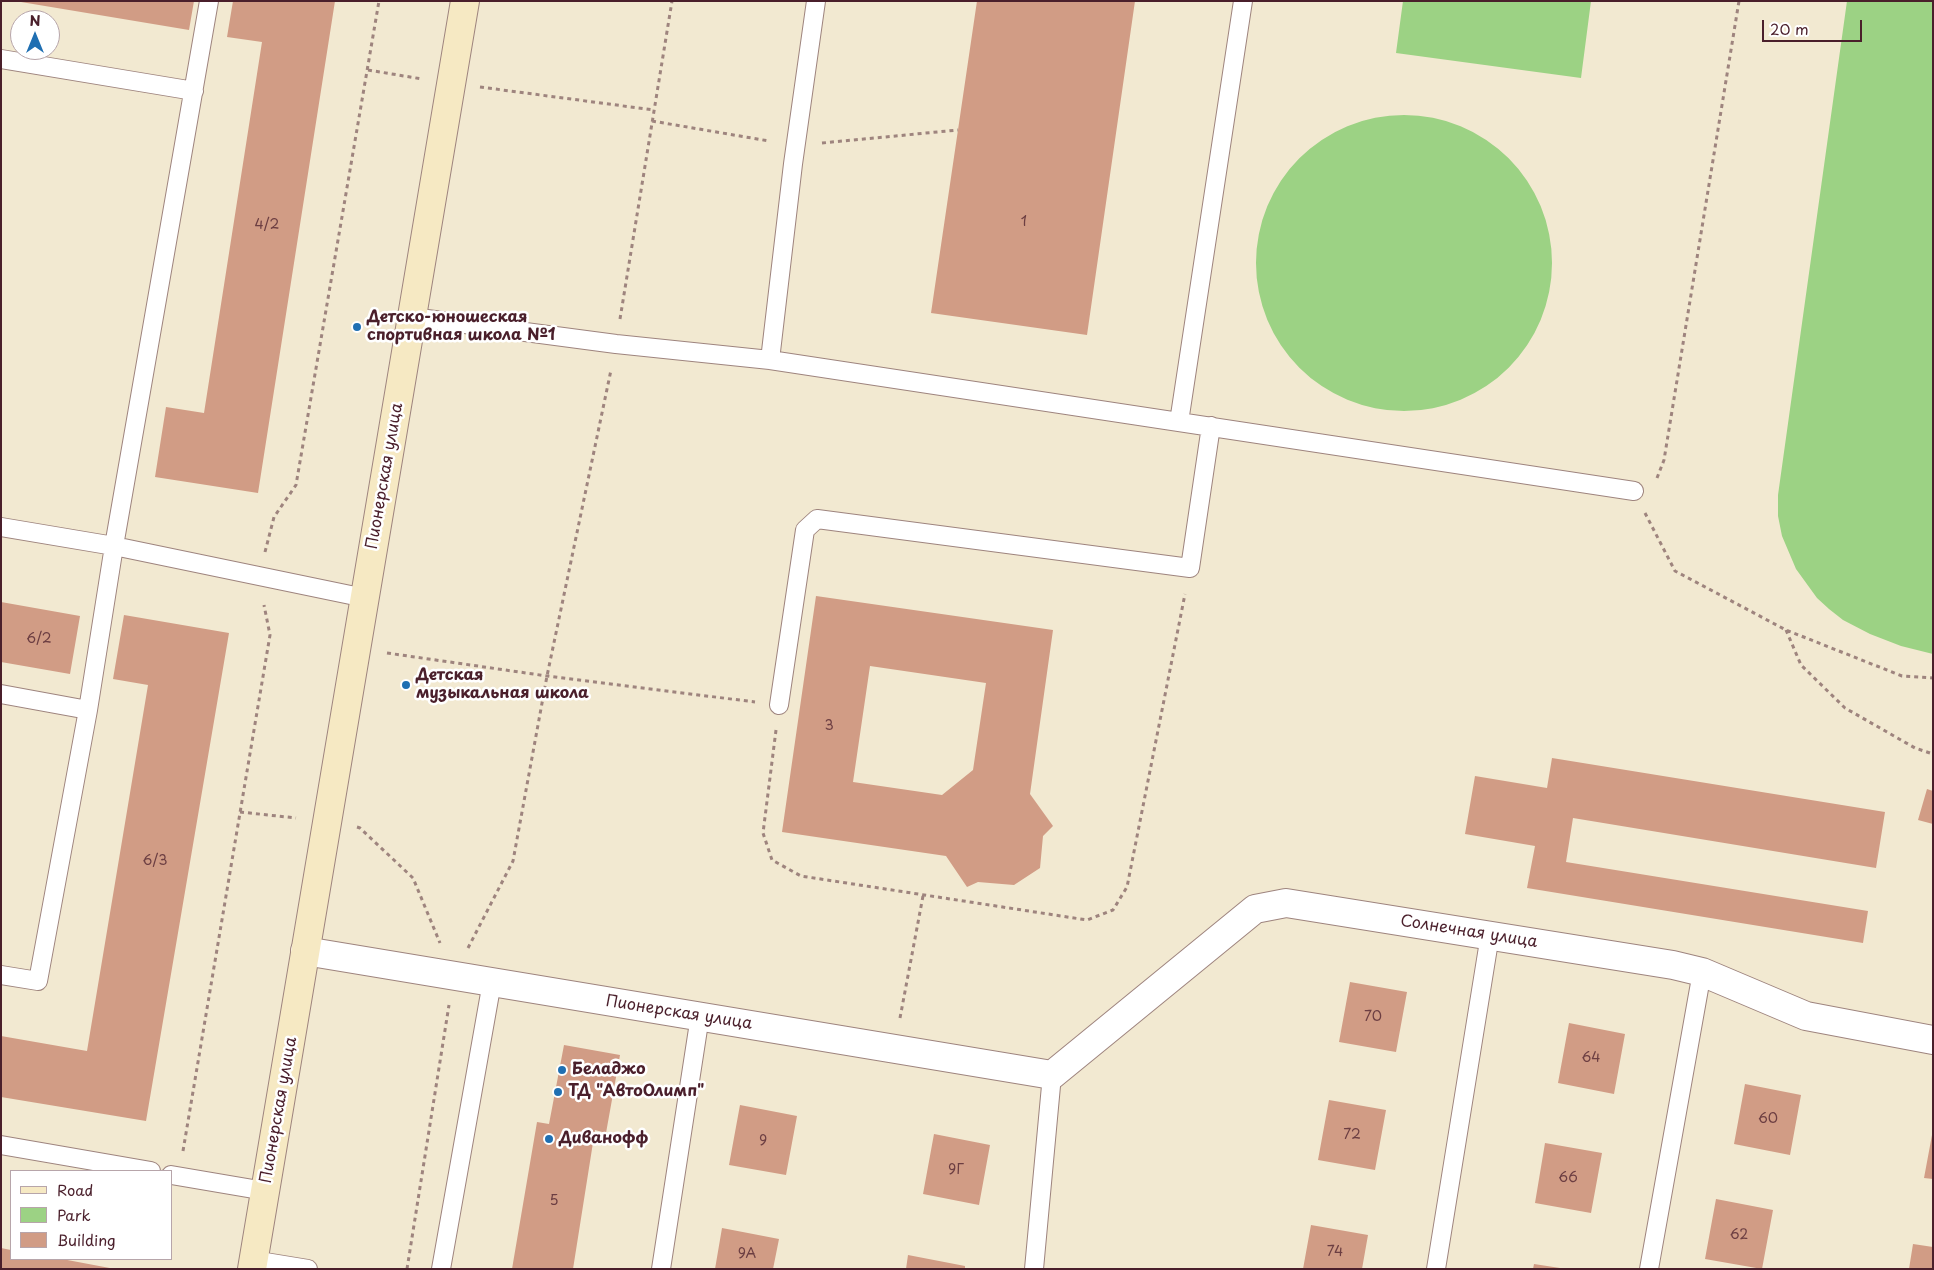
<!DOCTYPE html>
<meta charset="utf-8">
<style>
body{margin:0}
#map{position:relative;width:1934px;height:1270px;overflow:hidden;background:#f2e9d1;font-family:"Playpen Sans",sans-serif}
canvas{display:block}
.frame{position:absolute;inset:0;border:2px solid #4a1f2b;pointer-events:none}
.legend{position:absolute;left:10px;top:1170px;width:162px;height:90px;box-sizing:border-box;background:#fff;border:1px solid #b7a5aa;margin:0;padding:6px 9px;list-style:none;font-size:15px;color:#4a1f2b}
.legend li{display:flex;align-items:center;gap:10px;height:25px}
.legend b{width:25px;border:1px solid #b7a5aa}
.north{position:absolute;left:10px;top:10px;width:50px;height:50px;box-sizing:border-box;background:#fff;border:1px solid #b7a5aa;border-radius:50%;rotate:0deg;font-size:14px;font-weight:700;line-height:20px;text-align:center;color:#4a1f2b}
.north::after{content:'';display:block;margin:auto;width:18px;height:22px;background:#1f6fb2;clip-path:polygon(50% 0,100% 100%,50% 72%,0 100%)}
.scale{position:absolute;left:1762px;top:20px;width:100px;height:22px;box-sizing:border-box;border:2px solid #4a1f2b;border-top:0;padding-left:6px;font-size:15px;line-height:18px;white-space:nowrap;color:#4a1f2b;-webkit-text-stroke:4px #fff;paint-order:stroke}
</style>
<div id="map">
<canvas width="1934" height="1270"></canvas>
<div class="frame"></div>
<ul class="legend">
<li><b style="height:6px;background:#f6e9c3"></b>Road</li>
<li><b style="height:14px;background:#9cd284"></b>Park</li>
<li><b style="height:14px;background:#d19c85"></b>Building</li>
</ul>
<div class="north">N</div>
<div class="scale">20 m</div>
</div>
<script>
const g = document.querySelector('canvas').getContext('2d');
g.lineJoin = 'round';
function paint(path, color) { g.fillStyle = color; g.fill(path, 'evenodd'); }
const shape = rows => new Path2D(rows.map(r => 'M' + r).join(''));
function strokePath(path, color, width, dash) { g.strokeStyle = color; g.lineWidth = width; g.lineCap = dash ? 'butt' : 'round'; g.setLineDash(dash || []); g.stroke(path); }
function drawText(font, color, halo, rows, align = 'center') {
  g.font = font + ' "Playpen Sans",sans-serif'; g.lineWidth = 5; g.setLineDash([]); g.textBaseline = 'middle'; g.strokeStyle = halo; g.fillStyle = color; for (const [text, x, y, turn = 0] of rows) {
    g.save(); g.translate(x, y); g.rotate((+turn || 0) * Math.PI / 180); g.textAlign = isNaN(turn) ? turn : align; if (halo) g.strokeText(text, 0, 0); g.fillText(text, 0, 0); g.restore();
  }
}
const green = shape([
 [1403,1,1591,1,1581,78,1396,53],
 [1847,1,1933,1,1933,654,1901,646,1870,634,1843,620,1829,609,1817,598,1796,569,1782,536,1778,516,1778,495],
 '1256 263a148 148 0 1 1 296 0a148 148 0 1 1-296 0Z'
]);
const building = shape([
 [15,1,194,1,189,30],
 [233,1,335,1,258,493,155,477,166,407,204,413,262,42,227,37],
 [977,1,1135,1,1087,335,931,313],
 [816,596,1053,630,1030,794,1053,826,1043,836,1040,868,1014,885,978,882,967,887,946,856,782,832],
 [870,666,986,683,973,770,942,795,853,782],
 [1,602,80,616,70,674,1,662],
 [124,615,229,633,146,1121,1,1097,1,1036,87,1051,148,685,113,679],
 [1552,758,1885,812,1876,868,1573,818,1566,862,1868,911,1863,943,1527,888,1535,846,1465,834,1475,776,1547,788],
 [1927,789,1933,791,1933,824,1918,820],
 [1350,982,1407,992,1396,1052,1339,1042],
 [1569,1023,1625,1034,1614,1094,1558,1083],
 [564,1045,620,1055,606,1133,595,1130,573,1269,512,1269,537,1122,549,1124],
 [1745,1084,1801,1095,1790,1155,1734,1144],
 [1329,1100,1386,1110,1375,1170,1318,1160],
 [740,1105,797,1116,786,1175,729,1165],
 [934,1134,990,1145,979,1205,923,1194],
 [1932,1135,1933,1135,1933,1179,1924,1178],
 [1545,1143,1602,1153,1591,1213,1535,1203],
 [1716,1199,1773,1210,1762,1269,1705,1259],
 [1311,1225,1368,1235,1362,1269,1303,1269],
 [722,1228,779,1239,773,1269,715,1269],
 [1913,1244,1933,1247,1933,1269,1909,1269],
 [1,1248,11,1250,11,1259,62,1259,115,1269,1,1269],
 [908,1255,965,1266,965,1269,906,1269],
 [1534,1264,1560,1268,1560,1269,1533,1269]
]);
const path = shape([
 [368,70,422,79],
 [480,87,654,110],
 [652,121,769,141],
 [822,143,958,130],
 [620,319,672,1],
 [1657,478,1664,460,1739,1],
 [1645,513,1675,571,1786,630,1902,676,1933,678],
 [265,552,274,517,296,485,379,1],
 [1786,630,1801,665,1845,708,1915,748,1933,754],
 [387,653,547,676,755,702],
 [776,730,763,833,772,860,801,876,1087,920,1113,910,1127,887,1185,594],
 [240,812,296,818],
 [357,827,360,828,413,878,440,943],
 [468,948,513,861,547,676,611,370],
 [900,1018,923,896],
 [183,1151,270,635,264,605],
 [407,1269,449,1005]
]);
const service = shape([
 [1,59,194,91],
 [412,317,616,344,770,360,1634,491],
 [770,360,793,164,816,1],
 [1179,422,1243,1],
 [1,527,114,546,209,1],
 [1,694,88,710],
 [779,705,805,530,817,519,1190,568,1211,426],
 [1,975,38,981,88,710,114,546,365,598],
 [1,1145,151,1171],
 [171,1175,265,1191],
 [253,1260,308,1269],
 [441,1269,492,982],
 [661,1269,700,1016],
 [1034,1269,1052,1075],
 [1436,1269,1490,935],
 [1649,1269,1702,972]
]);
const minor = shape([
 [305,951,1052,1075,1255,909,1286,903,1673,965,1702,972,1806,1016,1933,1040]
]);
const secondary = shape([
 [252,1269,465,1]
]);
const markers = [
 [357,327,5,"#1f6fb2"],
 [406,685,5,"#1f6fb2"],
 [562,1070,5,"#1f6fb2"],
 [558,1092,5,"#1f6fb2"],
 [549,1139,5,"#1f6fb2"]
];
const numberNames = [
 ["1",1024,222],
 ["4/2",267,225],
 ["6/2",39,639],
 ["3",829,726],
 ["6/3",155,861],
 ["70",1373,1017],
 ["64",1591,1058],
 ["60",1768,1119],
 ["72",1352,1135],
 ["9",763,1141],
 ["9Г",956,1170],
 ["66",1568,1178],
 ["5",554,1201],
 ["62",1739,1235],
 ["74",1335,1252],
 ["9А",747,1254]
];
const poiNames = [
 ["Детско-юношеская",367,318],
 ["спортивная школа №1",367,336],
 ["Детская",416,676],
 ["музыкальная школа",416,694],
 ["Беладжо",572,1070],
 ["ТД \"АвтоОлимп\"",568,1092],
 ["Диванофф",559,1139]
];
const streetNames = [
 ["Пионерская улица",385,476,-80],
 ["Солнечная улица",1469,932,9],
 ["Пионерская улица",679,1013,9],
 ["Пионерская улица",279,1110,-80]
];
paint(green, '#9cd284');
paint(building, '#d19c85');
strokePath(service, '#9e847e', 20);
strokePath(minor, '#9e847e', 30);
strokePath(secondary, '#9e847e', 30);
strokePath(path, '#9e847e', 3, [4, 4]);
strokePath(service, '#fff', 18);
strokePath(minor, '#fff', 28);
strokePath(secondary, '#f6e9c3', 28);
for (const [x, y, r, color] of markers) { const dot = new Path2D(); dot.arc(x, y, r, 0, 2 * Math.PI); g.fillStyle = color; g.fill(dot); strokePath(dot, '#fff', 2); }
drawText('14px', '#6c3e42', null, numberNames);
drawText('bold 16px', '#4a1f2b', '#fff', poiNames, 'left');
drawText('16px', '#4a1f2b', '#fff', streetNames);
</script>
